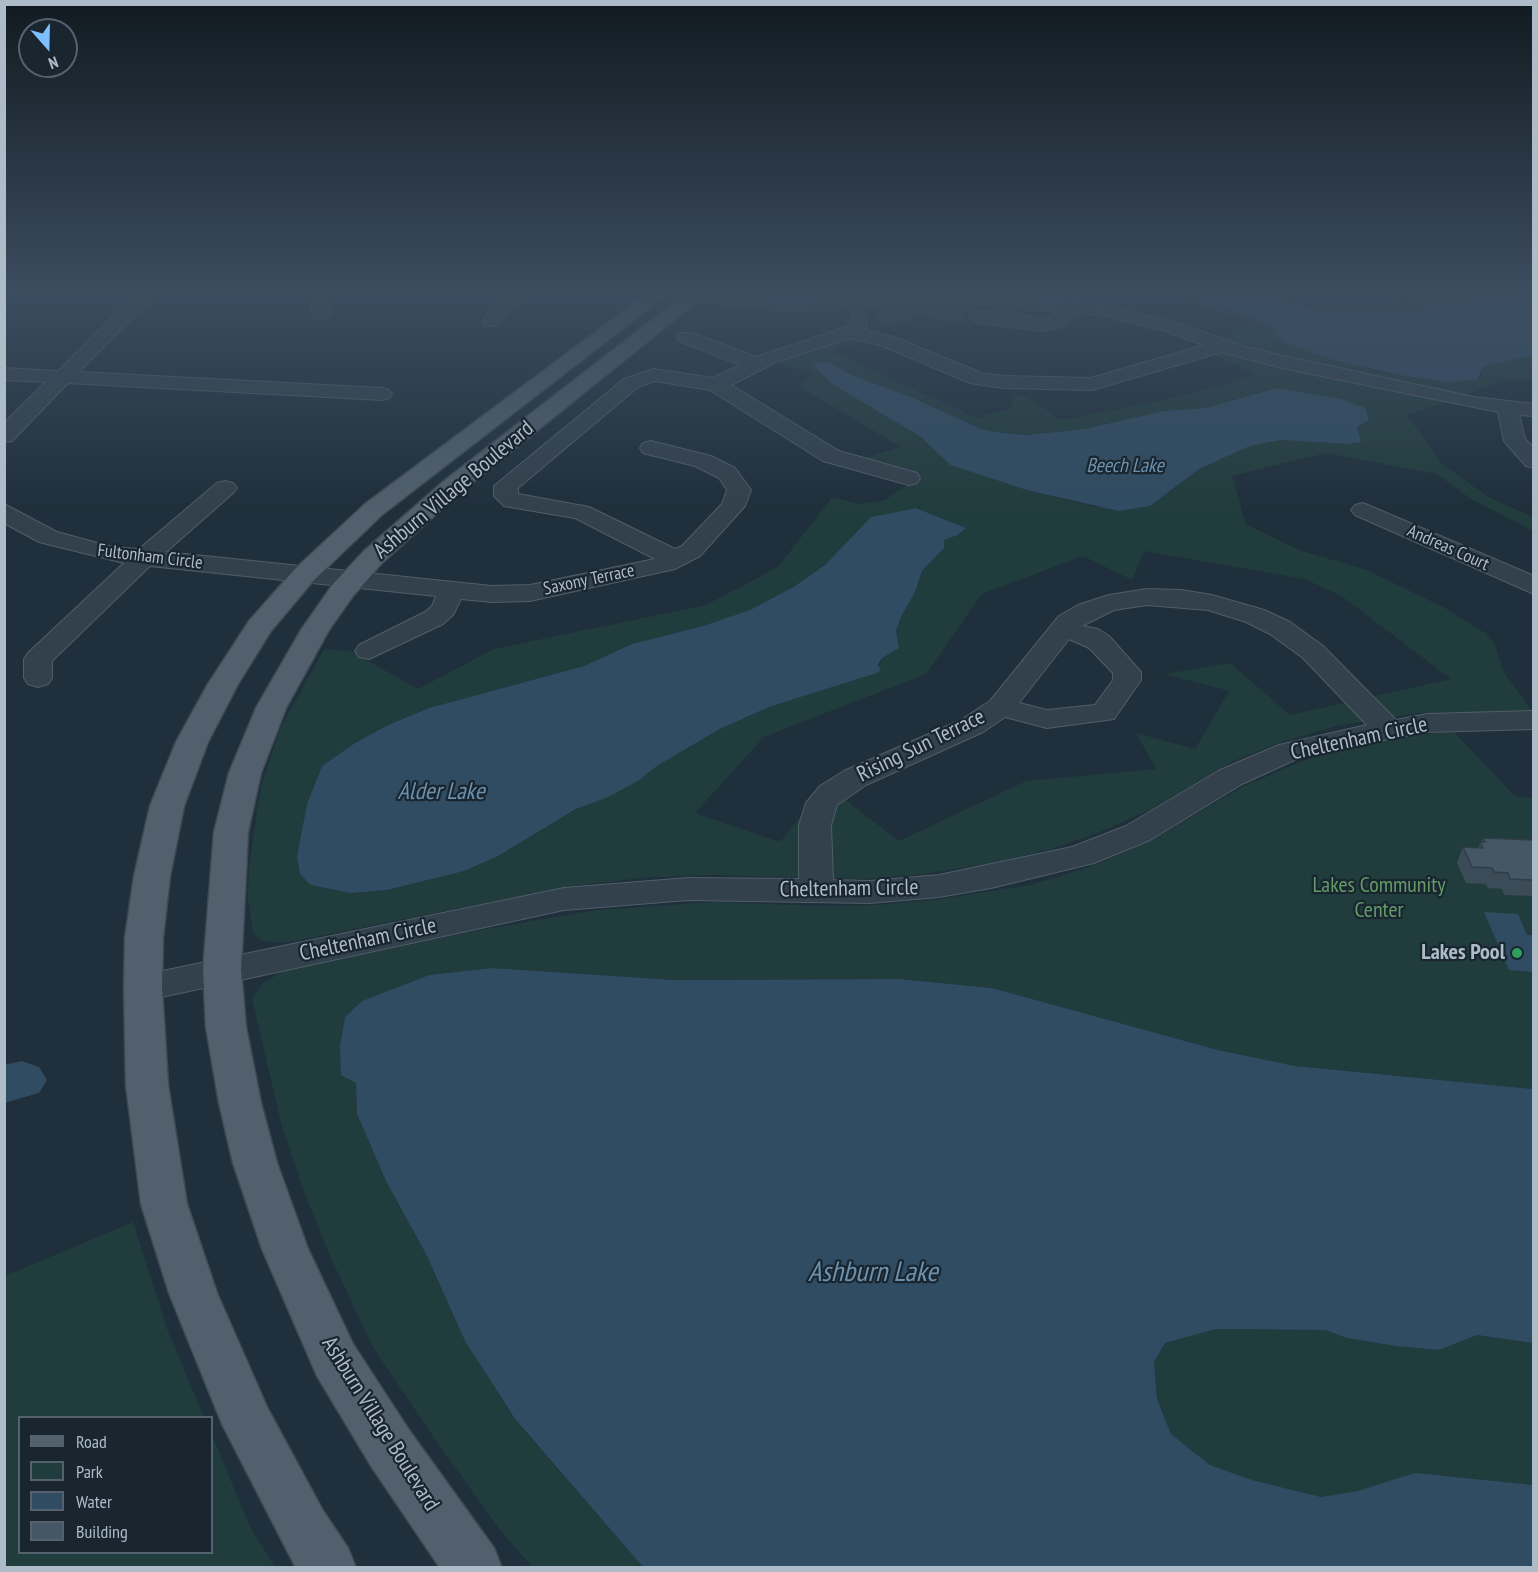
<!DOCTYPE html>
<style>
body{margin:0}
#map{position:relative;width:1538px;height:1572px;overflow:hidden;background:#1f2f3b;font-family:"PT Sans Narrow",sans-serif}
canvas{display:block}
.frame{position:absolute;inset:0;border:6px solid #aebbc8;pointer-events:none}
.legend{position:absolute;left:18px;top:1416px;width:195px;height:138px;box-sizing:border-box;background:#192630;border:2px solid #55626d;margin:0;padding:8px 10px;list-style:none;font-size:18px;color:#aebbc8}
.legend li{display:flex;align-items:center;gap:12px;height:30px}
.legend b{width:30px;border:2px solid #55626d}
.north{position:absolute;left:18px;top:18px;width:60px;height:60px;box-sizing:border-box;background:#192630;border:2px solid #55626d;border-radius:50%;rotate:160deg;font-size:16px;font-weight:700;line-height:24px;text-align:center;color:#aebbc8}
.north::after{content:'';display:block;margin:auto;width:21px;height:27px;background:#7cc0ff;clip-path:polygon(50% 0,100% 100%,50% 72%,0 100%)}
</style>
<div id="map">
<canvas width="1538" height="1572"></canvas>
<div class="frame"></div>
<ul class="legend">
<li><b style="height:8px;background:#51606c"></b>Road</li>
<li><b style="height:16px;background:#213c3c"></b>Park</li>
<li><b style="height:16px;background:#304c62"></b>Water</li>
<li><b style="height:16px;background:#455765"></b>Building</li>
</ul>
<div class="north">N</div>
</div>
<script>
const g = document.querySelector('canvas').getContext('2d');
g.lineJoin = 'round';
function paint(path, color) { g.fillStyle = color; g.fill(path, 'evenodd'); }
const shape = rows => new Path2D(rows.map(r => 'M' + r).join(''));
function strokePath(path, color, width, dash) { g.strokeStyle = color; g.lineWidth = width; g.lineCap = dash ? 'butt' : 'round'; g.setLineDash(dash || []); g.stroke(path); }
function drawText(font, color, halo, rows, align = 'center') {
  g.font = font + ' "PT Sans Narrow",sans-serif'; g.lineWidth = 4.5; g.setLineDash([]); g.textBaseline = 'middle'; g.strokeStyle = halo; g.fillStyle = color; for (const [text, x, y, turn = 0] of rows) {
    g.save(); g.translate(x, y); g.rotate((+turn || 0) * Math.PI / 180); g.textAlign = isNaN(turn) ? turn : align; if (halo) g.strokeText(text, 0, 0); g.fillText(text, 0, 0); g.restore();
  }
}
const green = shape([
 [1169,292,1195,292,1219,305,1257,318,1273,328,1277,337,1333,360,1446,382,1481,375,1483,367,1533,355,1533,379,1503,380,1464,396,1277,357,1215,339,1251,324],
 [1263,292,1279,292,1305,305,1337,308,1382,308,1394,305,1387,303,1387,297,1407,299,1427,293,1534,293,1401,313,1355,314,1300,309],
 [963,306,1008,309,1033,315,1031,317,967,312,962,315,966,321,962,323,921,317,886,327,880,324,877,313,881,310,921,307],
 [854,336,872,339,832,352,977,418,1010,408,1015,396,1028,397,1059,419,1067,419,1183,396,1258,374,1210,354,1221,353,1446,402,1407,415,1442,464,1490,498,1533,517,1533,531,1471,499,1437,474,1325,453,1232,476,1246,524,1299,550,1367,570,1445,608,1485,633,1495,644,1503,671,1533,712,1418,713,1336,726,1279,743,1231,762,1150,810,1100,832,1048,850,991,863,924,874,868,879,712,875,642,878,565,887,285,943,261,941,253,933,248,900,249,865,261,786,280,729,324,649,351,651,418,689,494,649,706,605,778,567,832,497,860,504,885,500,910,483,846,464,901,447,798,386,815,374,773,361],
 [830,362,851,375,911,397,981,429,1002,433,1027,435,1084,429,1164,411,1204,408,1277,388,1342,399,1369,420,1357,427,1361,442,1348,444,1281,440,1250,446,1199,469,1150,506,1096,507,1030,491,950,465,921,437,832,384,813,365],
 [917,508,966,528,959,535,944,540,944,548,922,571,915,592,901,617,896,631,898,648,882,658,877,673,769,707,718,730,657,766,638,781,553,821,498,856,424,881,387,890,351,893,297,856,307,804,322,766,355,743,388,725,429,708,584,666,632,644,703,626,750,610,795,586,825,565,871,517],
 [1144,551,1304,579,1340,595,1451,679,1290,715,1230,663,1164,674,1229,691,1195,749,1136,733,1156,769,1026,781,899,841,826,785,780,842,695,813,764,737,926,674,982,594,1083,556,1132,580],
 [1453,731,1515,796,1533,798,1533,1089,1295,1066,1218,1050,992,988,899,979,674,980,492,968,429,975,362,1001,345,1017,356,1083,357,1114,386,1181,427,1256,465,1341,515,1420,643,1567,532,1567,500,1530,436,1441,372,1346,331,1258,305,1195,281,1123,252,998,262,984,283,971,475,931,596,910,714,902,822,906,876,905,933,900,1030,885,1087,868,1152,840,1244,786,1305,760,1377,740],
 [133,1222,167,1329,204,1417,20,1418,20,1552,212,1552,212,1435,250,1527,275,1567,5,1567,5,1276],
 [1216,1329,1325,1330,1347,1338,1395,1346,1439,1350,1477,1335,1533,1343,1533,1485,1465,1480,1321,1497,1252,1480,1210,1465,1171,1434,1157,1399,1154,1362,1165,1343]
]);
const water = shape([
 [1195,292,1263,292,1300,309,1355,314,1401,313,1533,293,1533,355,1483,367,1477,380,1446,382,1406,376,1333,360,1287,343,1277,337,1273,328,1257,318,1219,305],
 [821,362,830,362,851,375,911,397,981,429,1002,433,1027,435,1084,429,1164,411,1205,408,1277,388,1342,399,1365,408,1369,420,1357,427,1361,442,1348,444,1281,440,1250,446,1199,469,1150,506,1119,511,1030,491,950,465,921,437,832,384,813,365],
 [916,508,966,528,958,535,944,540,944,548,922,571,915,592,901,617,896,631,899,648,882,658,878,665,881,670,877,673,769,707,718,730,657,766,638,781,608,797,574,810,498,856,464,871,387,890,351,893,311,885,300,874,297,856,307,804,322,766,355,743,388,725,429,708,584,666,632,644,703,626,750,610,795,586,825,565,871,517],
 [1484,912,1518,914,1527,935,1533,935,1533,972,1509,970],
 [492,968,674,980,899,979,992,988,1218,1050,1295,1066,1533,1089,1533,1343,1477,1335,1439,1350,1395,1346,1347,1338,1325,1330,1216,1329,1165,1343,1154,1362,1157,1399,1171,1434,1210,1465,1252,1480,1321,1497,1358,1491,1415,1473,1533,1485,1533,1567,643,1567,515,1419,465,1341,427,1256,386,1181,357,1114,356,1083,341,1075,340,1046,345,1017,362,1001,429,975]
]);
const river = shape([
 [22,1061,39,1067,47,1080,39,1093,4,1103,4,1065,22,1061]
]);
const minor = shape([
 [142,292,163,292,138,312,79,372,382,388,389,390,392,394,389,398,382,400,68,383,12,441,4,442,4,423,46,382,4,380,4,368,58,371,126,304,142,292],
 [312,292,330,292,330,314,327,318,315,318,312,314,312,292],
 [514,292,536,292,505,313,498,326,484,326,482,322,492,306,514,292],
 [660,292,716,292,784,301,972,294,1069,302,1076,300,1101,305,1178,323,1242,346,1283,356,1474,397,1534,404,1534,416,1519,415,1525,439,1534,448,1534,468,1526,466,1504,441,1498,412,1282,368,1222,352,1092,390,1003,388,970,383,883,346,851,338,778,361,731,385,839,451,917,473,920,478,917,483,909,485,823,461,710,390,655,381,638,387,518,488,518,494,589,507,675,549,682,546,722,504,727,490,719,478,695,466,643,453,640,448,643,443,651,441,711,456,735,468,751,490,745,506,700,556,675,569,530,601,492,602,461,599,453,615,443,624,369,659,359,657,355,651,359,645,425,612,432,606,436,596,150,566,52,661,52,678,48,684,38,687,28,684,24,678,24,659,28,653,124,563,39,542,4,523,4,504,57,532,112,547,139,549,217,483,225,481,233,483,237,488,233,493,166,552,492,586,530,585,655,559,575,518,504,506,494,496,494,486,624,379,654,369,713,378,740,365,679,341,677,337,679,333,693,333,756,357,843,328,849,325,853,313,859,311,868,317,865,330,897,338,981,373,1003,376,1091,378,1204,345,1165,331,1101,315,1077,313,1064,326,1045,331,978,323,969,317,978,311,1045,319,1058,312,972,304,784,311,669,297,660,292],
 [1363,503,1534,576,1534,594,1355,515,1351,510,1355,505,1363,503],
 [1147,589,1181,590,1212,595,1264,610,1290,622,1323,646,1396,720,1427,714,1534,711,1534,729,1427,732,1334,749,1301,757,1242,784,1150,840,1094,863,991,888,939,897,870,903,688,900,564,910,143,1001,130,997,124,988,130,979,143,975,564,888,688,878,799,879,799,825,806,803,820,786,844,771,961,720,990,701,1059,616,1078,605,1109,595,1147,589],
 [1147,605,1208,610,1246,622,1270,634,1303,658,1367,725,1279,745,1220,770,1126,826,1072,847,939,875,870,881,833,880,831,825,837,805,866,785,983,732,1005,717,1047,728,1114,719,1141,680,1141,672,1109,636,1098,629,1082,626,1114,610,1147,605],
 [1069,639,1089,648,1113,673,1113,680,1095,705,1047,710,1019,703,1069,639]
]);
const major = shape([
 [649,292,670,292,383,514,313,581,271,631,238,684,208,742,184,806,170,876,163,938,162,988,168,1085,187,1204,217,1293,267,1407,322,1509,348,1548,356,1568,296,1568,222,1424,169,1293,141,1204,126,1085,124,988,125,938,134,876,150,806,176,742,208,684,249,621,295,569,365,504,649,292],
 [688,292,709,292,462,491,382,563,353,596,329,630,286,708,261,773,248,832,241,970,246,1027,261,1103,277,1163,308,1249,353,1344,409,1430,494,1548,502,1568,440,1568,371,1466,317,1376,262,1249,233,1163,219,1103,206,1027,203,970,214,832,229,773,256,708,301,630,333,584,364,551,444,481,688,292]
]);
const wall = shape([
 [1483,838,1533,841,1533,896,1504,895,1502,889,1488,888,1486,884,1466,883,1457,863,1463,847,1478,848]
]);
const building = shape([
 [1483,838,1533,840,1533,880,1510,879,1508,873,1494,872,1492,868,1472,867,1463,847,1483,848,1480,842,1485,842,1483,838]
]);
const markers = [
 [1517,953,6,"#2e9e5b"]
];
const farStreetnames = [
 ["Andreas Court",1448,548,24],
 ["Fultonham Circle",150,557,7],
 ["Saxony Terrace",589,580,-12]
];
const farWaternames = [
 ["Beech Lake",1125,466]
];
const streetNames = [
 ["Ashburn Village Boulevard",454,490,-40],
 ["Cheltenham Circle",1359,739,-12],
 ["Rising Sun Terrace",921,746,-26],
 ["Cheltenham Circle",849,889,-1],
 ["Cheltenham Circle",368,940,-12],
 ["Ashburn Village Boulevard",380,1424,58]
];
const parkNames = [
 ["Lakes Community",1379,886],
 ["Center",1379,911]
];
const poiNames = [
 ["Lakes Pool",1505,953]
];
const waterNames = [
 ["Alder Lake",441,792]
];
const nearWaternames = [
 ["Ashburn Lake",873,1273]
];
paint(green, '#213c3c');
paint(water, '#304c62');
paint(river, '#304c62');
strokePath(minor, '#515e69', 2);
strokePath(major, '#3d4a55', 3);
paint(minor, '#33414c');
paint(major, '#51606c');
paint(wall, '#3b4b57');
paint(building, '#455765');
strokePath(building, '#303d47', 1.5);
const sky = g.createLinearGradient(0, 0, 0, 512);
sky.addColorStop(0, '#111a20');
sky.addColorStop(0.57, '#3c4d60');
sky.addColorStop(1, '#3c4d6000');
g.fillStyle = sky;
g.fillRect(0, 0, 1538, 512);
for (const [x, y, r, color] of markers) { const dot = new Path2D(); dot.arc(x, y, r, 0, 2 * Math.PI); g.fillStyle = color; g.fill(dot); strokePath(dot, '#192630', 2); }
drawText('18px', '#aebbc8', '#192630', farStreetnames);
drawText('italic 20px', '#6c91ae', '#192630', farWaternames);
drawText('22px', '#aebbc8', '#192630', streetNames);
drawText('22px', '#639b68', '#192630', parkNames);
drawText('bold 22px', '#aebbc8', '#192630', poiNames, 'right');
drawText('italic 24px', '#6c91ae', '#192630', waterNames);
drawText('italic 28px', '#6c91ae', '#192630', nearWaternames);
</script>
